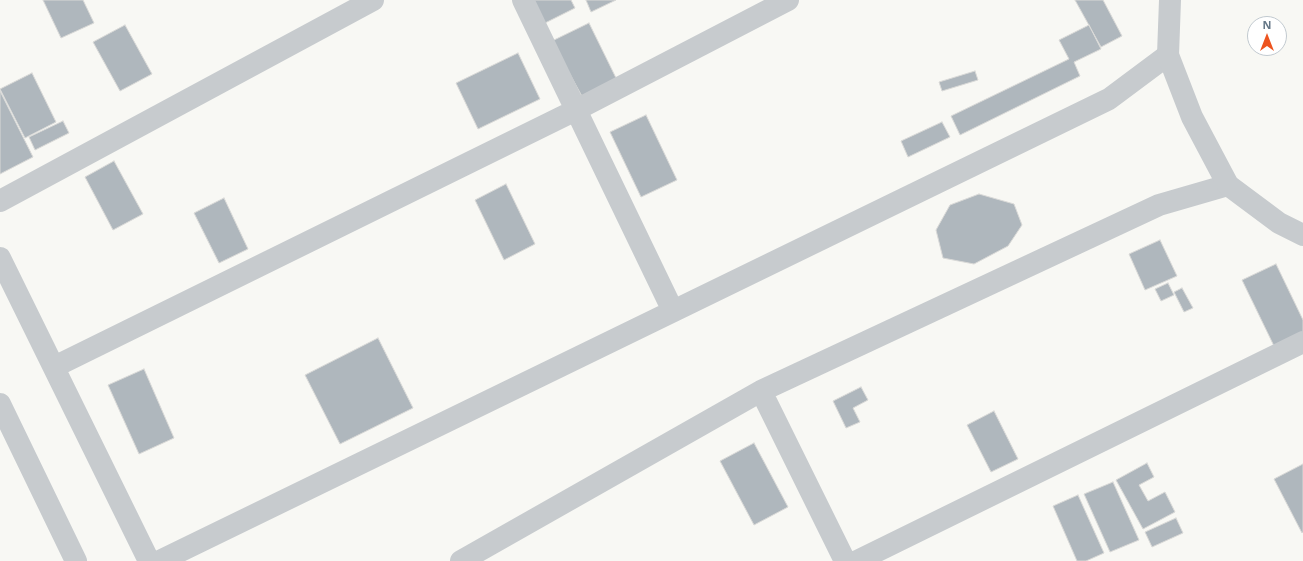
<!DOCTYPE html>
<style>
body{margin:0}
#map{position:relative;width:1303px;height:561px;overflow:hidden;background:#f8f8f4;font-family:"Noto Sans",sans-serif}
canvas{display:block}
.north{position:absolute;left:1247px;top:16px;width:40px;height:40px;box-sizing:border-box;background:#fff;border:1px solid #c1c9cf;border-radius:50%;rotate:0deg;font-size:11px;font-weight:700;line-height:16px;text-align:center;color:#657787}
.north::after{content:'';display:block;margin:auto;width:14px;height:18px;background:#ed541f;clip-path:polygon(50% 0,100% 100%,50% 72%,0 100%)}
</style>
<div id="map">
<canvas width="1303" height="561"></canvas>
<div class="north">N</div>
</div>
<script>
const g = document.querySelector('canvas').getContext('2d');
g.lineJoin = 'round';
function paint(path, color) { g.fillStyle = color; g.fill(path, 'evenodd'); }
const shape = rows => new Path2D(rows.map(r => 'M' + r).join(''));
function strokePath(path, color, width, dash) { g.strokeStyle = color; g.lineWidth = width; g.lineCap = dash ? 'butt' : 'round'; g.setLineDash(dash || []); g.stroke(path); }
const building = shape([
 [43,0,83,0,94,23,61,38,43,0],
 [532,0,571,0,575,8,543,24,532,0],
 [586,0,616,0,591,12,586,0],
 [1075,0,1103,0,1122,36,1101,47,1075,0],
 [589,23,618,82,584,100,552,41,589,23],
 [125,25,152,74,120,91,93,42,125,25],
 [1089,25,1101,49,1074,62,1080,76,960,135,951,116,1069,59,1059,40,1089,25],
 [518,53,540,99,478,129,456,83,518,53],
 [975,71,978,80,942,91,939,82,975,71],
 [32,73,56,122,25,138,0,89,32,73],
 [0,91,33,157,0,174,0,91],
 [646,115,677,180,641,197,610,132,646,115],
 [63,121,69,133,35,150,29,137,63,121],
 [942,122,950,137,908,157,901,141,942,122],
 [114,161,143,214,113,230,85,177,114,161],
 [506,184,535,244,504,260,475,200,506,184],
 [979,194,1014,204,1022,225,1008,246,974,264,943,258,936,230,950,205,979,194],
 [224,198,248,249,219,263,194,213,224,198],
 [1160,240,1177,276,1145,290,1129,254,1160,240],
 [1276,264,1303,320,1303,333,1274,346,1242,280,1276,264],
 [1168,283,1174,295,1161,301,1155,289,1168,283],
 [1182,288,1193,308,1184,312,1174,292,1182,288],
 [378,338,413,408,340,444,305,375,378,338],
 [144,369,174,438,139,454,108,385,144,369],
 [861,387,868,400,853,408,860,422,846,428,833,401,861,387],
 [994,411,1018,459,991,472,967,425,994,411],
 [754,443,788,507,754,525,720,461,754,443],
 [1147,463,1154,477,1139,485,1148,501,1165,492,1175,512,1143,529,1116,480,1147,463],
 [1303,464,1303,532,1302,533,1274,479,1303,464],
 [1113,482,1139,540,1110,552,1084,494,1113,482],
 [1078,495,1104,553,1086,561,1077,561,1053,506,1078,495],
 [1176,518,1183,533,1152,547,1145,532,1176,518]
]);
const minor = shape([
 [523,0,673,311],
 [0,201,373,0],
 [0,258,149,561],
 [54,367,576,110,788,0],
 [761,391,845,561],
 [0,404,76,561],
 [160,561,1109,99,1168,55],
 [461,561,761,391,1159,205,1228,185],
 [857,561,1303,342]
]);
const tertiary = shape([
 [1170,0,1168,55,1192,117,1228,185,1279,223,1303,235]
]);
paint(building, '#afb7bd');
strokePath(building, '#d9d9d7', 1);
strokePath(minor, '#c7cbce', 22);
strokePath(tertiary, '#c7cbce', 22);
</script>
